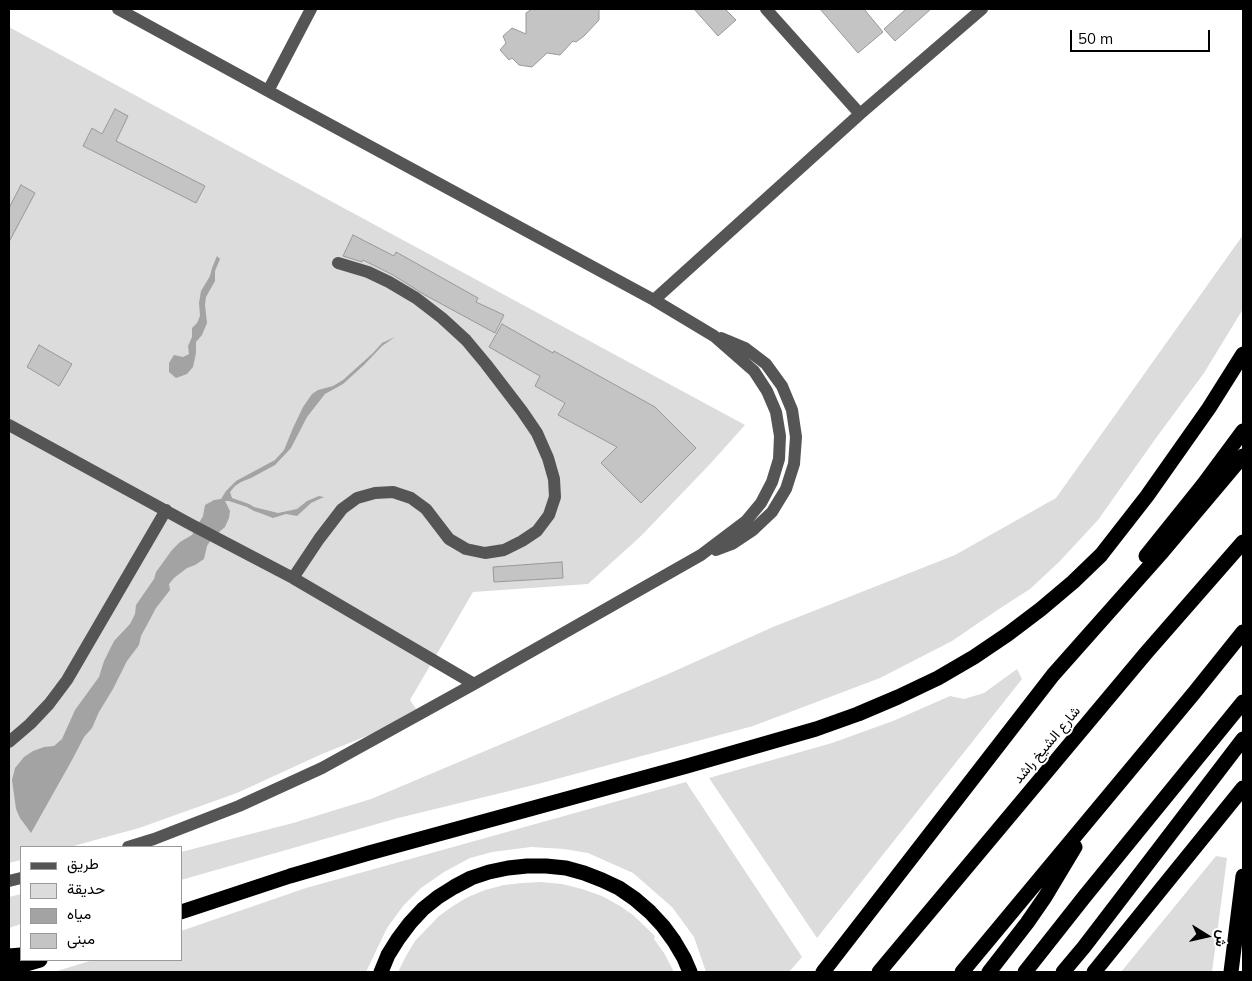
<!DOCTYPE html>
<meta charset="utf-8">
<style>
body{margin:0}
#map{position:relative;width:1252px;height:981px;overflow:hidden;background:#fff;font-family:Mulish,Vazirmatn,sans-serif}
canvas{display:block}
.frame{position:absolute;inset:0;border:10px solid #000;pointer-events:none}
.legend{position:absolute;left:20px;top:846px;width:162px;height:115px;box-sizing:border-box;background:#fff;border:1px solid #999;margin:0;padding:6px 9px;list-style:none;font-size:15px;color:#000}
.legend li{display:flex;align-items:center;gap:10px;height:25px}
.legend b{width:25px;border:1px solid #999}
.north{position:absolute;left:1182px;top:911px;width:50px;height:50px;-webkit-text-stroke:4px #fff;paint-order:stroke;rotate:100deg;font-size:14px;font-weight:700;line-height:20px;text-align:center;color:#000}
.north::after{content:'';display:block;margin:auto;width:18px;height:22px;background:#000;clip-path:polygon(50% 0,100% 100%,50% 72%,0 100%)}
.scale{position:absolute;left:1070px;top:30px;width:140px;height:22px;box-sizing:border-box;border:2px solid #000;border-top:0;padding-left:6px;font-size:15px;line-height:18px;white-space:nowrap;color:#000;-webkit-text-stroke:4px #fff;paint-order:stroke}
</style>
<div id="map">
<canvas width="1252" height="981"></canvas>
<div class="frame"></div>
<ul class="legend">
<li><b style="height:6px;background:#555"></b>طريق</li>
<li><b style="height:14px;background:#dcdcdc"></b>حديقة</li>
<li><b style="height:14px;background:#a3a3a3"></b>مياه</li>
<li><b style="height:14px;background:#c4c4c4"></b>مبنى</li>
</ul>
<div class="north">ش</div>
<div class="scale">50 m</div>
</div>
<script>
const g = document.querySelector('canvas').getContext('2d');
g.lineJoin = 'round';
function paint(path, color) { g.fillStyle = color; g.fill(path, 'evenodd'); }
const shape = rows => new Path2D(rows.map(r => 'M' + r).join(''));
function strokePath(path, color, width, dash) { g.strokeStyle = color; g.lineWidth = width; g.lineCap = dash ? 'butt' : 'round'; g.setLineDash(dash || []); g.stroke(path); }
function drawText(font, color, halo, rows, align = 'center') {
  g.font = font + ' Mulish,Vazirmatn,sans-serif'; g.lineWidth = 4; g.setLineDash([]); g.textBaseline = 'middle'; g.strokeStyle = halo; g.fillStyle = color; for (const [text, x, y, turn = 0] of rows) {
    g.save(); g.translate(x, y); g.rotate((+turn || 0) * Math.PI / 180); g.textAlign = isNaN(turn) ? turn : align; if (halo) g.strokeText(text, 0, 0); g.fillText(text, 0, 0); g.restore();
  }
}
const green = shape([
 [9,27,745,425,711,463,641,536,588,584,473,592,410,700,416,709,374,733,322,754,237,793,139,828,70,847,21,847,21,860,9,863],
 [1243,235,1243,309,1204,373,1156,438,1098,520,1059,562,1030,589,999,609,952,641,880,678,753,726,538,784,398,818,181,880,181,852,293,823,371,799,668,674,773,627,955,555,1056,498],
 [1017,669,1022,679,817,938,709,778,832,743,893,721,950,696,964,699,984,693],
 [686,782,802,957,789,972,706,972,694,937,672,907,633,873,588,853,564,849,531,847,492,852,470,858,444,872,421,888,403,906,387,928,366,972,54,972,93,960,181,960,181,931,306,888],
 [1216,856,1227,858,1212,972,1121,972],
 [541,882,562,884,582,889,602,896,620,906,633,915,655,936,654,939,664,953,674,972,398,972,406,956,415,941,439,916,453,906,468,897,485,890,504,885,522,883],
 [21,894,21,924,9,928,9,897]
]);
const water = shape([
 [217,256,220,259,215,271,215,281,206,297,205,305,207,323,202,335,196,342,196,353,193,367,187,374,176,378,169,372,169,363,174,355,183,357,189,354,188,346,192,337,192,328,197,323,200,316,199,303,201,291,210,276,212,268],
 [395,337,382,346,364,365,343,384,325,394,307,417,291,448,275,465,251,478,241,482,235,486,230,492,232,498,249,504,254,507,278,513,297,509,307,501,319,496,324,497,311,503,297,516,286,514,273,518,260,513,254,511,247,507,229,501,225,501,230,511,229,518,225,527,212,538,207,546,204,559,195,565,187,568,174,578,169,584,170,590,156,608,141,636,139,645,127,661,113,689,99,712,92,728,84,737,72,760,31,833,20,818,16,809,12,780,15,768,24,757,33,751,44,747,54,746,62,739,75,710,99,677,104,661,114,641,130,624,135,614,136,605,154,579,156,572,172,550,180,542,192,535,203,516,205,505,214,500,221,499,226,491,236,481,275,460,284,450,293,428,303,407,312,394,318,390,333,386,343,380,373,353,382,343]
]);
const building = shape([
 [532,9,599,9,599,20,584,36,576,42,573,41,560,55,547,53,532,67,519,65,512,58,509,60,500,50,506,43,503,36,512,28,526,34,526,13,532,9],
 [694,9,725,9,736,20,718,36,694,9],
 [820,9,864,9,883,32,858,53,820,9],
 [906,9,931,9,895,41,884,29,906,9],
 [115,109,128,116,116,141,205,186,196,203,83,146,92,128,102,134,115,109],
 [21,185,35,193,9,242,9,208,21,185],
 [353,235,394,256,396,252,478,298,476,302,504,315,495,333,425,295,393,275,363,260,362,262,343,256,353,235],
 [502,324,553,353,554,351,655,407,696,448,641,503,601,463,617,447,558,415,565,403,535,386,540,376,489,347,502,324],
 [39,345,72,364,59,386,27,367,39,345],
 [562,562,563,578,494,582,493,567,562,562]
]);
const minor = shape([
 [118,9,268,91,654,300,714,336,754,371,767,391,776,412,780,436,779,459,772,482,761,503,746,521,701,555,474,684,322,768,239,806,154,839,128,847],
 [766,9,860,114],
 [268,91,311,9],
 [654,300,860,114,982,9],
 [9,425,190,524,293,578,474,684],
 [716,550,732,544,753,530,772,512,786,489,794,464,796,437,792,410,782,386,766,364,745,348,721,338],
 [293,578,319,539,342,509,357,498,375,493,393,492,411,498,426,509,449,539,466,549,485,553,504,550,522,541,537,531,549,515,555,497,554,479,548,458,537,433,522,411,486,364,466,340,442,318,416,298,389,282,368,272,338,263],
 [9,742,30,724,49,704,67,680,166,510],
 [9,881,21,878]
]);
const highway = shape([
 [1146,556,1203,485,1243,431],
 [181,912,290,876,369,853,687,766,816,729,858,714,898,697,938,678,974,657,1008,634,1041,609,1073,582,1101,555,1147,496,1209,408,1243,354],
 [9,956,21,955],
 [9,969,40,960],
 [381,972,388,955,398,939,410,923,423,909,438,897,454,887,471,878,489,872,508,868,527,866,546,866,566,868,584,873,602,880,619,888,635,899,650,912,663,926,674,941,684,958,690,972],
 [823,972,1053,675,1163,551,1243,456],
 [879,972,1146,653,1243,542],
 [962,972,1194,693,1243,632],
 [989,972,1027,923,1045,897,1075,847],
 [1025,972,1085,896,1243,702],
 [1063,972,1084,947,1243,739],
 [1094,972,1243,788],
 [1231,972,1243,876]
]);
const streetNames = [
 ["شارع الشيخ راشد",1047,745,-50]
];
paint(green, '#dcdcdc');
paint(water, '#a3a3a3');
paint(building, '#c4c4c4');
strokePath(building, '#999', 1);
strokePath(minor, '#555', 12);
strokePath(highway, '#000', 15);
drawText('14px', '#000', '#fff', streetNames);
</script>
